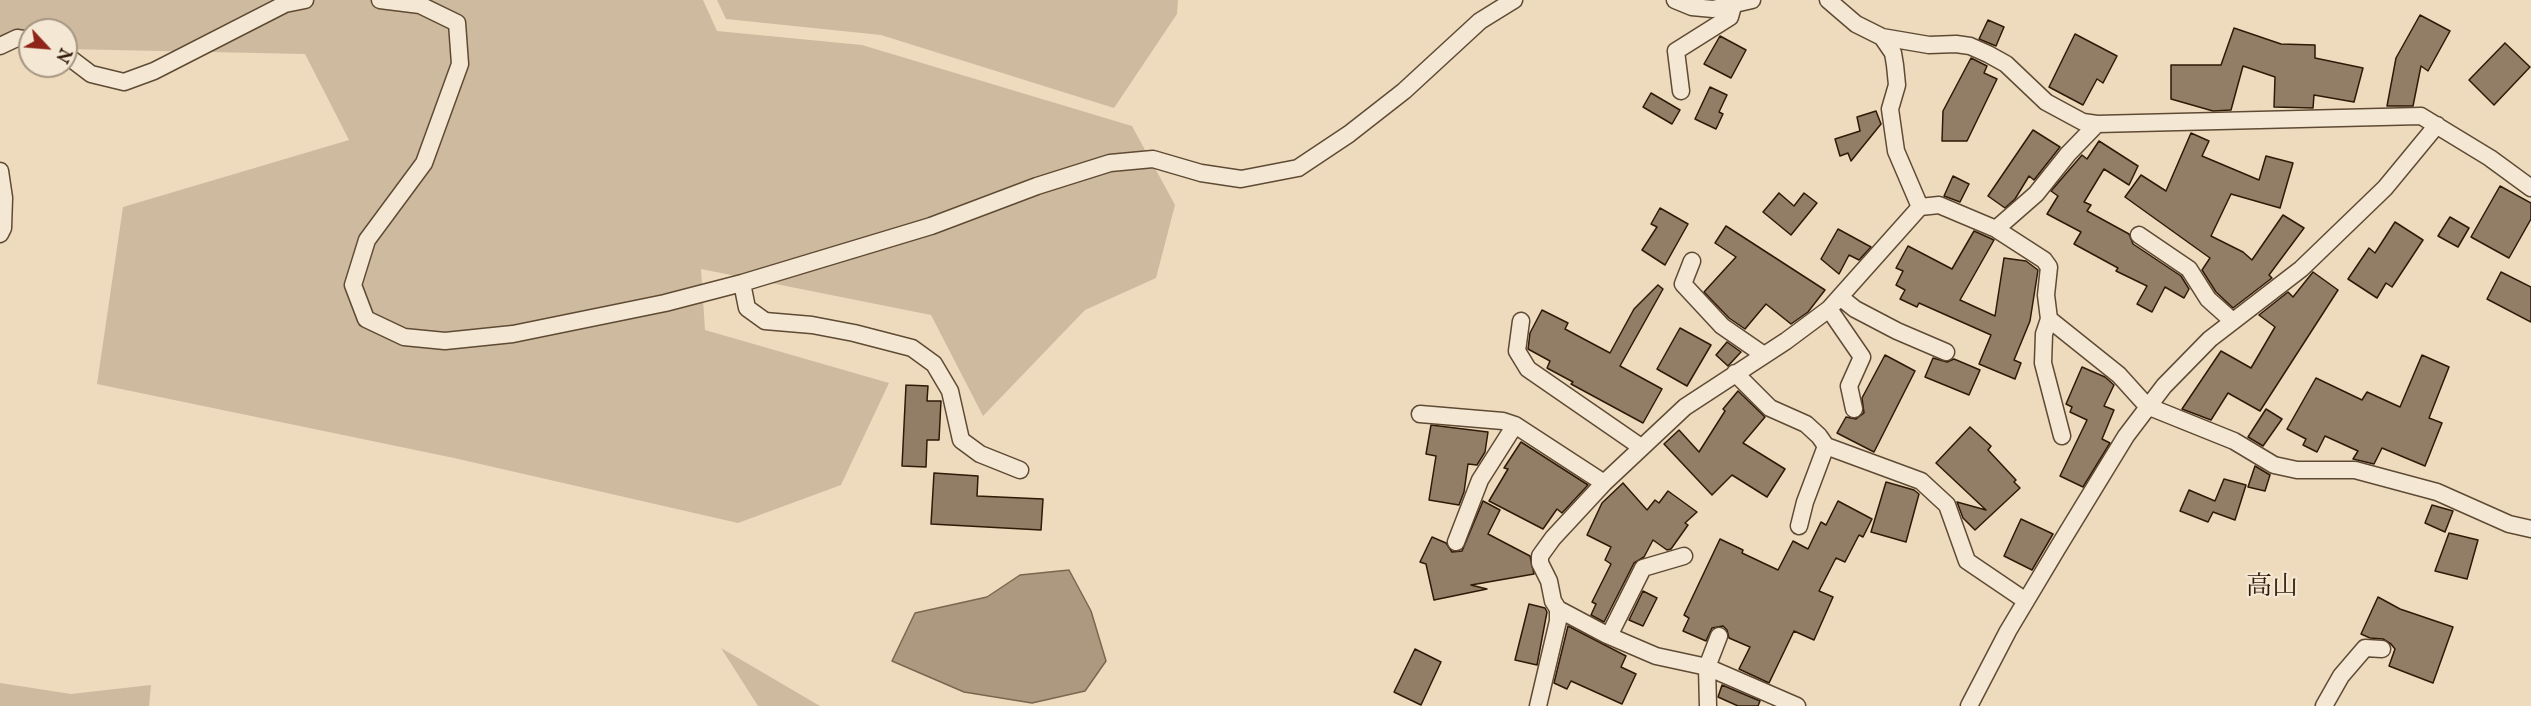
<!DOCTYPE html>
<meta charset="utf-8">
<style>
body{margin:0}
#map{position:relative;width:2531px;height:706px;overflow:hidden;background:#eedbbd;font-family:"IM FELL English",serif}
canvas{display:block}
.north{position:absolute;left:18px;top:18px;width:60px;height:60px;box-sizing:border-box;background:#f4e8d4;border:2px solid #a59582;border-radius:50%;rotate:116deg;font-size:16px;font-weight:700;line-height:24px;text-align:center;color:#2f1907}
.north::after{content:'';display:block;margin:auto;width:21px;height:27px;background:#8f2418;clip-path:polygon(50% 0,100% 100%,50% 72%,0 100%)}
</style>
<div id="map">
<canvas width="2531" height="706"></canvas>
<div class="north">N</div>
</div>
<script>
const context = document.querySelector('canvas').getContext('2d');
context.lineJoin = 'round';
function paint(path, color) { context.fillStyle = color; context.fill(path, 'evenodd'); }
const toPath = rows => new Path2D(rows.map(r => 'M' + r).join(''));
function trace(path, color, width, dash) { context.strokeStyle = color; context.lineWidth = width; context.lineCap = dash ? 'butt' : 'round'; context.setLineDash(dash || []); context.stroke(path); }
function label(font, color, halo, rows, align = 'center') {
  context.font = font + ' "IM FELL English","Noto Serif JP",serif'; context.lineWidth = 4.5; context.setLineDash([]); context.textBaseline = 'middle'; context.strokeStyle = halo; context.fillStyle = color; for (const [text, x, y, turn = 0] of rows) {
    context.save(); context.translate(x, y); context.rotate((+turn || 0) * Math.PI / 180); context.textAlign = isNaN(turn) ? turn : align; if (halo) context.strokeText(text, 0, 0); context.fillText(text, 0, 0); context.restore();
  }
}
paint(toPath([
 [0,0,703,0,717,31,862,45,1132,126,1175,205,1156,278,1085,310,983,416,931,315,701,269,705,330,889,383,841,485,738,523,454,458,97,384,123,207,349,140,305,54,66,49,66,30,30,30,30,48,0,48],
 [717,0,1178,0,1177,14,1114,108,881,35,726,19],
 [721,648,820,706,758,706],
 [0,683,71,694,151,685,149,706,0,706]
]), '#ceba9e');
const water = toPath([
 [1069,570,1091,611,1106,661,1085,691,1032,703,964,692,892,661,915,613,987,597,1020,575,1069,570]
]);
paint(water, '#ad997f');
trace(water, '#7b664f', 1.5);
const building = toPath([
 [2420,15,2450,31,2428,71,2421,66,2413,106,2387,106,2396,58,2420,15],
 [1988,20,2004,27,1996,46,1979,39,1988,20],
 [2234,28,2281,44,2315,45,2315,58,2363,68,2354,102,2314,95,2313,108,2274,107,2275,77,2243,66,2231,110,2213,111,2171,99,2171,65,2221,65,2234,28],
 [2075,34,2117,56,2103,83,2097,79,2083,105,2049,87,2075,34],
 [1720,36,1746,50,1731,78,1704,64,1720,36],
 [2505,43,2530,67,2494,105,2469,80,2505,43],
 [1971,58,1987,66,1984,73,1997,79,1967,141,1942,141,1943,111,1971,58],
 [1710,87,1727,95,1719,112,1723,114,1716,129,1695,119,1710,87],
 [1651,93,1680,110,1672,124,1643,107,1651,93],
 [1876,111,1881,124,1851,161,1848,153,1840,156,1835,139,1860,131,1857,117,1876,111],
 [2033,130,2060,147,2034,180,2029,176,2015,199,2005,208,1988,196,2033,130],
 [2191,133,2209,141,2202,156,2259,180,2266,156,2293,163,2280,208,2231,194,2211,236,2243,252,2252,260,2283,215,2304,228,2269,275,2272,278,2233,308,2216,292,2202,270,2210,258,2125,197,2141,175,2166,191,2191,133],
 [2099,141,2138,166,2129,185,2104,169,2084,202,2091,205,2087,211,2129,234,2133,244,2181,276,2189,289,2184,298,2165,287,2152,312,2137,304,2147,286,2116,271,2118,268,2074,244,2081,232,2047,214,2058,196,2051,191,2082,155,2087,159,2099,141],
 [1953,176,1969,184,1960,202,1944,196,1953,176],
 [2500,186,2531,203,2531,219,2509,258,2471,237,2500,186],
 [1779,193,1794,206,1804,193,1817,203,1791,235,1763,212,1779,193],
 [1660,208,1688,224,1665,265,1642,250,1657,227,1651,224,1660,208],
 [2450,217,2469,228,2458,247,2438,236,2450,217],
 [2395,222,2423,240,2392,287,2386,283,2377,298,2348,279,2369,248,2375,253,2395,222],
 [1726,226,1825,290,1808,312,1791,324,1766,304,1745,329,1729,318,1704,292,1736,257,1715,243,1726,226],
 [1838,229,1871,247,1859,260,1849,255,1839,274,1821,259,1838,229],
 [1974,231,1994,240,1960,300,1995,316,2004,258,2026,261,2038,270,2030,321,2014,360,2021,363,2015,379,1979,364,1991,335,1919,303,1917,307,1900,299,1905,290,1896,285,1903,271,1896,268,1908,246,1952,269,1974,231],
 [2313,272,2338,290,2260,411,2228,393,2211,420,2182,409,2221,351,2251,368,2275,327,2259,315,2288,292,2293,297,2313,272],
 [2501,272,2531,287,2531,322,2487,299,2501,272],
 [1658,285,1663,289,1620,366,1662,389,1643,423,1571,384,1573,382,1547,368,1550,361,1528,349,1530,333,1542,310,1568,323,1565,329,1610,353,1634,309,1658,285],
 [1680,328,1711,345,1687,386,1657,369,1680,328],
 [1727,342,1741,352,1728,366,1716,355,1727,342],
 [1885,355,1915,371,1874,452,1837,433,1846,417,1856,419,1864,413,1862,398,1885,355],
 [2422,355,2449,367,2429,418,2442,423,2425,466,2382,448,2374,464,2353,459,2358,451,2325,436,2317,452,2303,445,2306,439,2287,429,2316,378,2362,400,2367,392,2400,407,2422,355],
 [1933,358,1947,362,1954,359,1980,370,1969,395,1925,377,1933,358],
 [2082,367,2105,377,2114,385,2104,406,2114,410,2102,439,2110,443,2083,487,2060,476,2087,420,2070,412,2072,407,2066,404,2082,367],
 [906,385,928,386,927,401,941,401,939,440,927,440,926,467,902,466,906,385],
 [1738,391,1765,417,1743,443,1785,469,1767,497,1732,475,1712,495,1664,444,1679,430,1699,452,1725,411,1723,409,1738,391],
 [2266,409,2282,419,2263,446,2248,437,2266,409],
 [1431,425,1488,432,1485,452,1477,465,1468,464,1464,492,1459,505,1429,500,1436,456,1426,454,1431,425],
 [1970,427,1991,446,1988,450,2016,480,2014,482,2020,488,1975,530,1963,518,1957,502,1986,510,1936,463,1970,427],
 [1521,442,1588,485,1562,513,1557,509,1543,529,1489,501,1508,469,1504,468,1521,442],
 [2255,466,2270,475,2265,491,2248,487,2255,466],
 [934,473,978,476,977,496,1043,499,1041,530,931,524,934,473],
 [2224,479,2246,485,2235,520,2213,512,2208,522,2180,511,2189,490,2215,501,2224,479],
 [1886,482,1914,490,1919,494,1906,542,1871,532,1886,482],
 [1623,483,1647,510,1655,500,1659,503,1668,491,1697,512,1685,523,1688,525,1671,549,1667,550,1653,540,1644,557,1634,563,1604,622,1591,615,1596,604,1592,602,1611,564,1605,560,1611,547,1587,535,1602,503,1623,483],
 [1483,501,1500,510,1488,534,1530,556,1534,574,1471,585,1487,589,1434,600,1426,564,1420,562,1432,537,1446,543,1452,552,1462,551,1483,501],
 [1838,501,1872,519,1863,537,1859,535,1845,562,1836,558,1819,591,1833,597,1814,640,1794,631,1769,683,1739,669,1750,647,1729,638,1727,630,1723,626,1712,628,1706,641,1683,631,1689,618,1684,615,1720,539,1743,550,1742,553,1778,570,1793,541,1808,549,1821,522,1826,525,1838,501],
 [2432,505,2453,511,2445,532,2425,523,2432,505],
 [2021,519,2053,534,2032,570,2004,556,2021,519],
 [2449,533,2478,540,2467,579,2435,571,2449,533],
 [1643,591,1657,598,1643,626,1629,620,1643,591],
 [2378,597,2400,609,2453,627,2433,683,2389,666,2395,649,2391,644,2383,639,2370,638,2361,634,2378,597],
 [1529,604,1545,608,1547,612,1537,665,1515,660,1529,604],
 [1568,626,1626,656,1621,667,1636,674,1622,704,1571,681,1567,689,1554,683,1568,626],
 [1415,649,1441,662,1421,705,1394,692,1415,649],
 [1722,685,1760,701,1758,706,1738,706,1718,697,1722,685]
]);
paint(building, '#927e66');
trace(building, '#2f1907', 1.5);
const street = toPath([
 [380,0,420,5,457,23,460,64,424,163,367,240,353,285,366,319,404,337,445,341,513,334,665,303,742,283,931,226,1037,186,1110,163,1153,159,1201,173,1241,179,1298,168,1349,134,1404,91,1480,21,1514,0],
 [1675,0,1692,7,1713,9,1752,0],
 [1828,0,1856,24,1882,37,1929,45,1956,44,1970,46,1988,54,2006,64,2046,102,2083,122,2097,124,2421,116,2490,158,2531,188],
 [0,46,17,38,30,40],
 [66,55,91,74,124,82,154,71,285,4,305,0],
 [1681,91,1676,51,1730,17,1733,6],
 [0,171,4,198,3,228,0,234],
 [1920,207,1939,205,1996,229,2044,260,2049,267,2046,295,2049,319,2044,334,2043,363,2062,436],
 [1996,229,2036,194,2068,154,2097,124],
 [2139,235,2189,269,2208,299,2227,316,2232,322],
 [1692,261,1683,284,1722,326,1764,355],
 [742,283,747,308,765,321,812,325,854,333,912,348,934,364,950,391,961,440,980,454,1020,470],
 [1840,297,1855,309,1897,331,1946,352],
 [1829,309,1862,357,1849,386,1854,409],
 [2049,319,2119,375,2147,406,2234,441,2274,465,2297,470,2355,470,2437,492,2509,524,2531,529],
 [1521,321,1517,351,1528,369,1641,447],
 [1735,373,1770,408,1806,424,1819,436,1826,446,1921,481,1947,505,1967,561,2026,601],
 [1420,414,1503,421,1515,425,1604,483],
 [1799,526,1805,502,1826,446],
 [1456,542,1480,480,1515,425],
 [1558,609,1607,635,1656,656,1707,667,1797,706],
 [1607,635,1611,632,1643,568,1684,556],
 [1538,706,1558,621,1558,609,1553,601,1549,581,1540,563,1540,556,1553,538,1604,483,1685,407,1786,341,1829,309,1920,207,1896,151,1890,109,1897,85,1895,65,1893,53,1882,37],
 [1708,706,1707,667,1719,636],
 [1969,706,2008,631,2057,549,2126,436,2164,386,2210,339,2301,269,2385,188,2437,125],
 [2324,706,2341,676,2365,648,2382,649]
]);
trace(street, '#5f4a34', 19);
trace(street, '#f4e8d4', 16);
label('26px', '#2f1907', '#f4e8d4', [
 ["高山",2272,589]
]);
</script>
